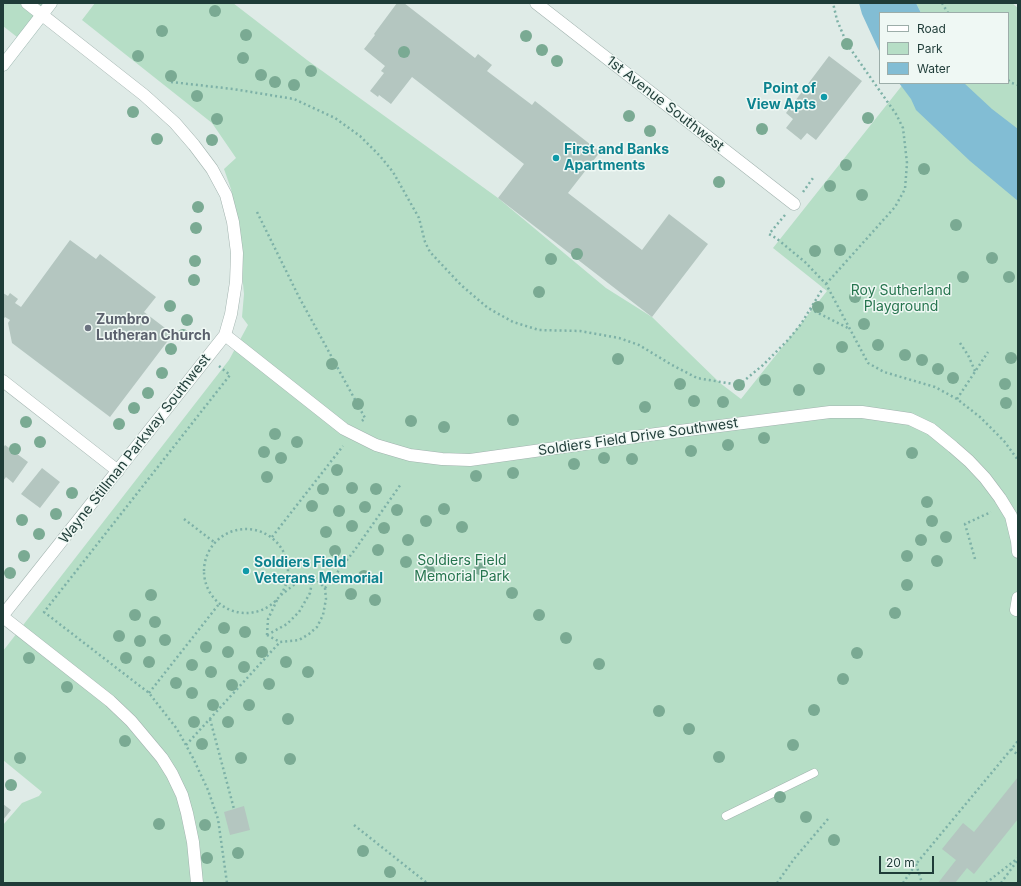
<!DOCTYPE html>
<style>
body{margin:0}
#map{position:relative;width:1021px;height:886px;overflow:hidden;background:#dfebe7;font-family:Inter,sans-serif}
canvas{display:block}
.frame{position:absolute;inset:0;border:4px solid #1f3c38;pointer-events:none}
.legend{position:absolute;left:879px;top:12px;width:130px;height:72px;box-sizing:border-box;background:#eff8f4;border:1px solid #9cada9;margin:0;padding:5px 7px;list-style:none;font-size:12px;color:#1f3c38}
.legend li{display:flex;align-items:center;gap:8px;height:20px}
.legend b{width:20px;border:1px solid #9cada9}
.scale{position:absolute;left:879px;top:856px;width:55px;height:18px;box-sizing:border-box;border:2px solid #1f3c38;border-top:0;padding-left:5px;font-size:12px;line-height:14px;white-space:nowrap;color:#1f3c38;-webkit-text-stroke:3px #eff8f4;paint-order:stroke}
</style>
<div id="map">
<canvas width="1021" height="886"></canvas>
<div class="frame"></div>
<ul class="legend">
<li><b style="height:5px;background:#fff"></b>Road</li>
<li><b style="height:11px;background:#b6dec6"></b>Park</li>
<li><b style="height:11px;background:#82bdd4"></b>Water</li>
</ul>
<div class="scale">20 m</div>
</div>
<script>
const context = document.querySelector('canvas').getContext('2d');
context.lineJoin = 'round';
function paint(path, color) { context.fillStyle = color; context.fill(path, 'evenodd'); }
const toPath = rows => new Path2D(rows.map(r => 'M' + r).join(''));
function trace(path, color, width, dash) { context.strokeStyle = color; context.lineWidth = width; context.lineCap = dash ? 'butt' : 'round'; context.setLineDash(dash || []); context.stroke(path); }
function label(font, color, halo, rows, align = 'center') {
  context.font = font + ' Inter,sans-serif'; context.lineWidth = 3; context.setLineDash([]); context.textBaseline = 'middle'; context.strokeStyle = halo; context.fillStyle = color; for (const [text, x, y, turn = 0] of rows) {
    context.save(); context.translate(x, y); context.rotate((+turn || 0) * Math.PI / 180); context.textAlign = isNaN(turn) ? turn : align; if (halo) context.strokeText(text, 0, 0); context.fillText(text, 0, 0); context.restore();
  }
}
paint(toPath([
 [3,3,44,3,17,37,3,26],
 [95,3,233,3,307,60,498,198,606,288,652,317,720,383,741,399,827,291,773,248,904,83,1008,83,1008,13,921,13,916,3,1012,3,1018,8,1018,883,3,883,3,825,22,803,39,796,42,792,3,760,3,651,229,360,248,325,242,317,244,294,237,222,231,189,224,169,236,158,212,123,82,20]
]), '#b6dec6');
paint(toPath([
 [859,3,916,3,921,13,880,13,880,53,862,14],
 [899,83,964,83,992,109,1018,129,1018,201,970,161,916,110,911,99]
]), '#82bdd4');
paint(toPath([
 [397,3,404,3,475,58,478,54,492,65,487,71,532,105,535,101,600,152,568,193,642,250,669,214,708,244,652,317,498,198,524,164,412,77,391,104,379,95,378,97,370,91,384,73,381,71,385,66,364,49,375,35,374,34],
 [829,56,862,81,816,140,807,133,801,140,786,128,793,119,786,113],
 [70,240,96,259,100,254,156,297,144,312,173,334,110,417,12,343,8,323,10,320,5,317,3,320,3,293,8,296,10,293,18,299,15,303,21,307],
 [5,445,28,462,13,483,6,477,3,481,3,448],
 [42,468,60,482,40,508,21,494],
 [1018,777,1018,819,974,874,967,868,955,883,938,883,956,860,942,849,963,823,974,832],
 [3,804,11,810,3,820],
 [244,806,250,830,230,835,224,812]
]), '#b4c6c0');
const lane = toPath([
 [726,816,814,773]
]);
const street = toPath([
 [536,3,794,204],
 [225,335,344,429,376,445,410,455,442,459,470,460,656,434,830,412,862,412,910,419,931,429,953,447,969,461,985,478,1000,498,1011,516,1017,541,1018,552],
 [3,381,118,471],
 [1016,610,1018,598],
 [3,615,225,335,231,314,236,282,237,253,233,222,226,195,212,169,194,145,175,123,144,95,27,3],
 [3,617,110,701,131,721,162,758,172,774,182,795,187,813,193,842,197,883]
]);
const secondary = toPath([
 [3,65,51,3]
]);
trace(lane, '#a2b3af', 9);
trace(street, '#a2b3af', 13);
trace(secondary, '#9db7b1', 13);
trace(toPath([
 [942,3,948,13],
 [1008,80,1012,83,1018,85],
 [171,82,233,89,294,99,335,118,360,136,380,156,393,172,419,218,425,242,430,252,461,285,488,308,513,322,539,330,580,331,619,338,639,345,672,365,697,378,739,385,763,365,788,340,801,324,823,288],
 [803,192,813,178],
 [257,212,299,297,365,418,362,421],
 [785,215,769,234,776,238,805,262,826,284,868,363,884,372,935,387,957,399,980,417,1004,441,1018,460],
 [826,284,895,207,905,189,907,163,903,128,896,114,847,44,837,20,833,3],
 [810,309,850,329],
 [960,343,968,355,975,371],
 [219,366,230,375,44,612,149,693,177,729,193,758,208,790,218,819,227,883],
 [957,399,988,352],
 [184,519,214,542],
 '204 571a42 42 0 1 1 84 0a42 42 0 1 1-84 0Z',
 [272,537,343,446],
 [975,559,965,524,991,512],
 [325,588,354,551,401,484],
 [281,595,299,581,314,577],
 [267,635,280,642,299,640,309,634,317,627,323,615,326,599,325,588,314,577],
 [267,635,268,619,278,598],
 [267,635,287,624,299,612,310,593,313,577],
 [149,693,219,604],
 [210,719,234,809],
 [186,745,280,642],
 [1011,749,1018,755],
 [354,825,427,883],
 [916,864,922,883],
 [777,883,794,859,828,819],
 [903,883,916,864,1018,741],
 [986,883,1018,858],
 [1001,883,1017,861]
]), '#7db1a7', 2.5, [2, 3]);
trace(lane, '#fff', 8);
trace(street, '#fff', 12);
trace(secondary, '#fff', 12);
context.fillStyle = '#7aaa93';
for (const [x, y] of [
 [215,11],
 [162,31],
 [246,35],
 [526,36],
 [847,44],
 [542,50],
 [404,52],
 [138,56],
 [243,58],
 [557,61],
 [311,71],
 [261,75],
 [171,76],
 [275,82],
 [294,85],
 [197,96],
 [133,112],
 [629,116],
 [868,118],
 [217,119],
 [762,129],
 [650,131],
 [157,139],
 [212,140],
 [846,165],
 [924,169],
 [719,182],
 [830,186],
 [862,195],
 [198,207],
 [956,225],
 [196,228],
 [840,250],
 [815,251],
 [577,254],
 [992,258],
 [551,259],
 [195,261],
 [963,277],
 [1009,277],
 [194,280],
 [539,292],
 [855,297],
 [170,306],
 [818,307],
 [187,320],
 [864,324],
 [183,335],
 [878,345],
 [842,347],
 [171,349],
 [905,355],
 [1011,358],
 [618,359],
 [922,360],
 [332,364],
 [819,369],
 [938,369],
 [162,373],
 [953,378],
 [765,380],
 [680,384],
 [1005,384],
 [739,385],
 [799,390],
 [148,393],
 [694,401],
 [723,402],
 [1006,403],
 [358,404],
 [645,407],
 [134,408],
 [513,420],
 [411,421],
 [26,422],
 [119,424],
 [444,427],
 [275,434],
 [764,438],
 [40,442],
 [297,442],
 [728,445],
 [15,449],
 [691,451],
 [264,452],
 [912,453],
 [281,458],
 [604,458],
 [632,459],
 [574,464],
 [337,470],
 [513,473],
 [476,476],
 [267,477],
 [352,488],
 [323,489],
 [376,489],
 [72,493],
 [927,502],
 [312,506],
 [365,507],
 [444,509],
 [397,510],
 [339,511],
 [56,514],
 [22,520],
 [426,521],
 [932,521],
 [352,526],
 [462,527],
 [384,528],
 [326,532],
 [39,534],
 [946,537],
 [408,540],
 [921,540],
 [378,550],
 [335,551],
 [24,556],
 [907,556],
 [937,561],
 [406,562],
 [480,569],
 [429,571],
 [10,573],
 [364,576],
 [907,585],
 [512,593],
 [351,594],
 [151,595],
 [375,600],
 [895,613],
 [135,615],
 [539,615],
 [155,622],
 [224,628],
 [245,632],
 [119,636],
 [566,638],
 [165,640],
 [140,641],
 [206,647],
 [228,652],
 [262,652],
 [857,653],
 [29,658],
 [126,658],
 [149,662],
 [286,662],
 [599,664],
 [192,665],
 [244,667],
 [211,672],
 [308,672],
 [843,679],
 [176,683],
 [269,684],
 [232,685],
 [67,687],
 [192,693],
 [213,705],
 [249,705],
 [814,710],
 [659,711],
 [288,719],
 [194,722],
 [228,722],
 [689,729],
 [125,741],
 [202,744],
 [793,745],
 [719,757],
 [20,758],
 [241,758],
 [290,759],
 [11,785],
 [780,797],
 [806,817],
 [159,824],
 [205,825],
 [834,840],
 [363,851],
 [238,853],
 [207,858],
 [390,872]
]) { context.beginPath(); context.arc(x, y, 6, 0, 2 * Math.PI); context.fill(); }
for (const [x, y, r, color] of [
 [824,97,4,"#0f9aa8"],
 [556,158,4,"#0f9aa8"],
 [88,328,4,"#6b7280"],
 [246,571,4,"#0f9aa8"]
]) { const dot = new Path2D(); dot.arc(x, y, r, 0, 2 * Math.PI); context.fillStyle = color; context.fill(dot); trace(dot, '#eff8f4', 1.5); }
label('bold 14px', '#0d838f', '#eff8f4', [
 ["Point of",816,89,"right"],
 ["View Apts",816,105,"right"],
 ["First and Banks",564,150],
 ["Apartments",564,166],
 ["Soldiers Field",254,563],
 ["Veterans Memorial",254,579]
], 'left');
label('14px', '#1f3c38', '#eff8f4', [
 ["1st Avenue Southwest",665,104,38],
 ["Soldiers Field Drive Southwest",638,437,-8],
 ["Wayne Stillman Parkway Southwest",135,449,-52]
]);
label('14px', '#27754f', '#eff8f4', [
 ["Roy Sutherland",901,291],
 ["Playground",901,307],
 ["Soldiers Field",462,561],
 ["Memorial Park",462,577]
]);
label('bold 14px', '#5b616d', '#eff8f4', [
 ["Zumbro",96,320],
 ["Lutheran Church",96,336]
], 'left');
</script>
